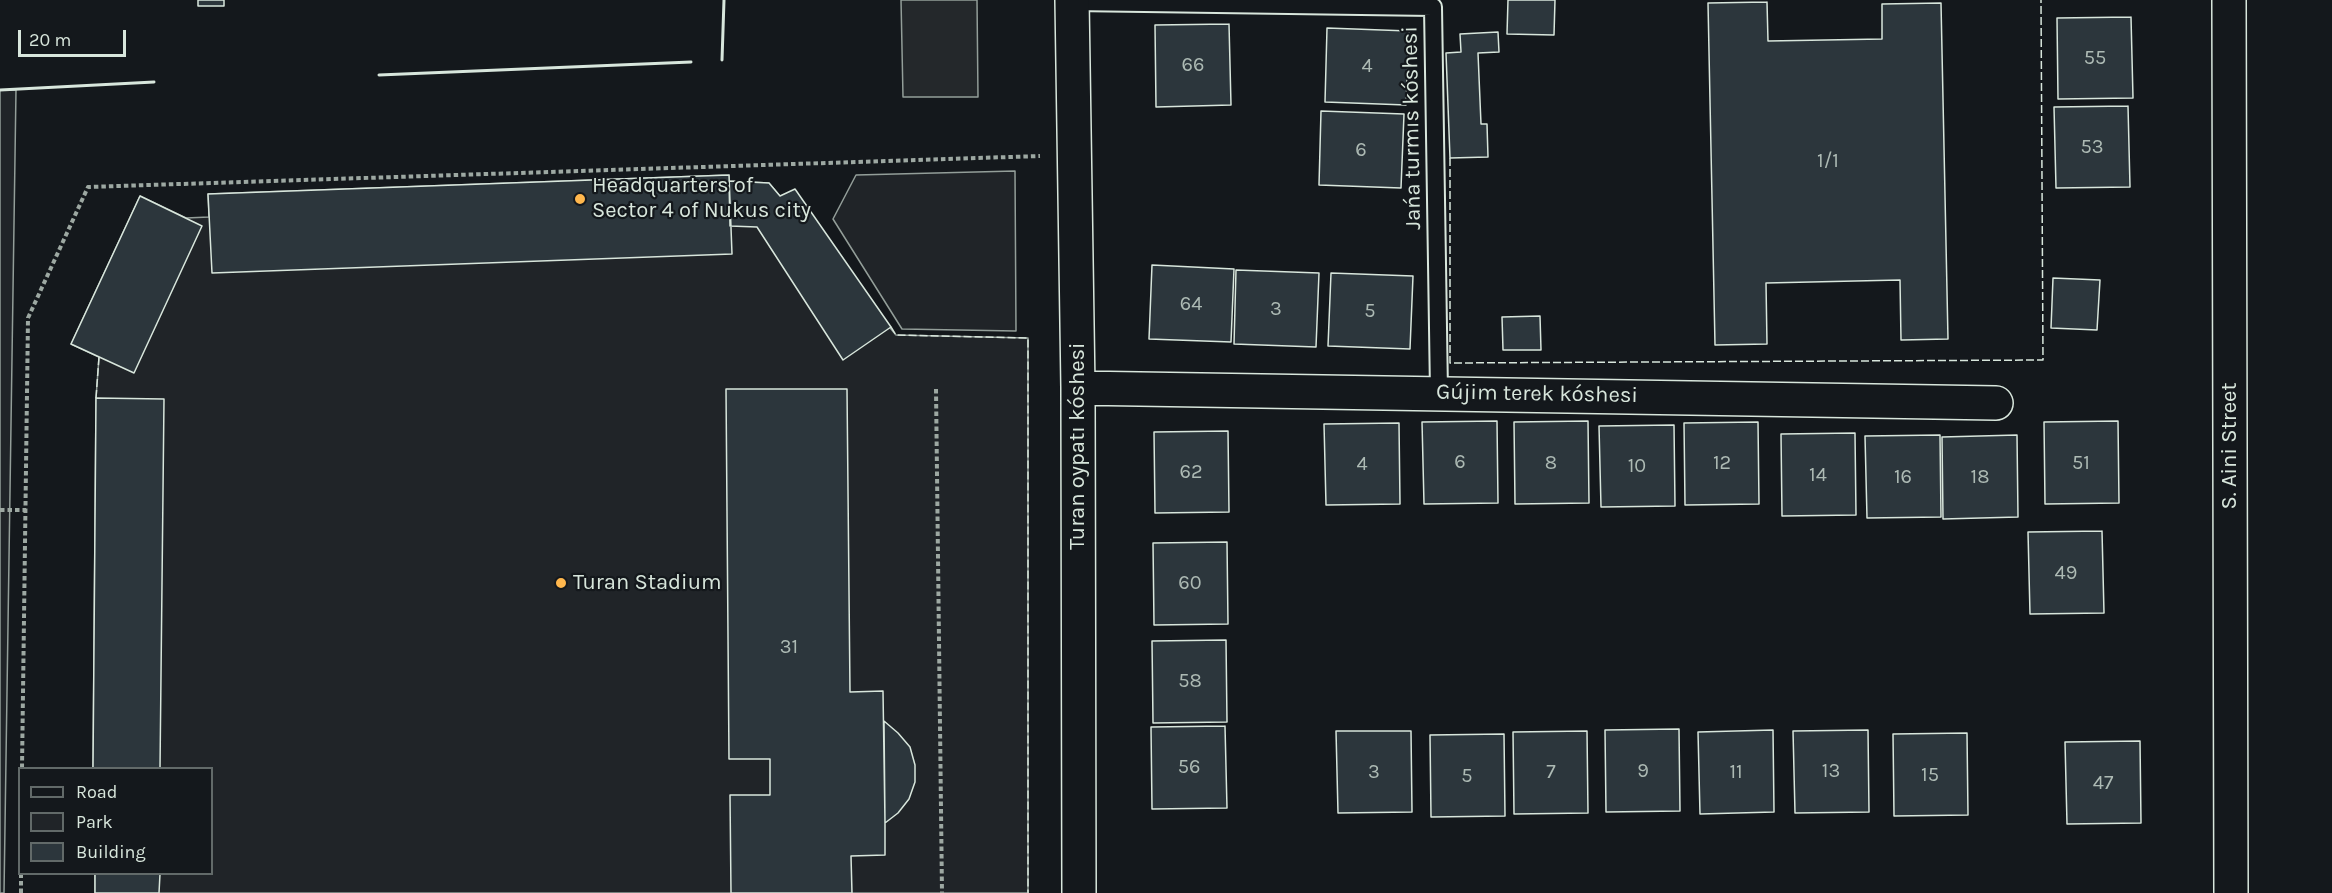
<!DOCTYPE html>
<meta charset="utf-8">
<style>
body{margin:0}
#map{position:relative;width:2332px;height:893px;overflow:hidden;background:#14181c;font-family:Karla,sans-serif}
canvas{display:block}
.legend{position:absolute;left:18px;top:767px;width:195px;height:108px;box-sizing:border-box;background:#14181c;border:2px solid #626a69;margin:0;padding:8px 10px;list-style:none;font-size:18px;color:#d8e6dc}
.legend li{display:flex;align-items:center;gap:12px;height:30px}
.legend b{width:30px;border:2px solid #626a69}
.scale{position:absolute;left:18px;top:30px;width:108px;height:27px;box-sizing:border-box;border:3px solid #d8e6dc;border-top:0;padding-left:8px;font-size:18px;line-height:21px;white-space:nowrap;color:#d8e6dc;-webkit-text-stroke:4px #14181c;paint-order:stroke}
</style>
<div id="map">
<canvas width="2332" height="893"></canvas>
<ul class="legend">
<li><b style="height:8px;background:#14181c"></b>Road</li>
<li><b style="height:16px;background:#202428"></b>Park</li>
<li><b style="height:16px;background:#2c363c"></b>Building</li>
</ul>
<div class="scale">20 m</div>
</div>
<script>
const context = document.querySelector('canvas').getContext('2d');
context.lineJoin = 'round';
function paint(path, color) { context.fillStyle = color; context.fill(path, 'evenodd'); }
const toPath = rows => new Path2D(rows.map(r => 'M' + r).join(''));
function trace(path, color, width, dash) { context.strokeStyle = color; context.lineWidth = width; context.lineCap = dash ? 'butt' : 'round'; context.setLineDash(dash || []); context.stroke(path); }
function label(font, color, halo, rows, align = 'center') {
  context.font = font + ' Karla,sans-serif'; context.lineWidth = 4.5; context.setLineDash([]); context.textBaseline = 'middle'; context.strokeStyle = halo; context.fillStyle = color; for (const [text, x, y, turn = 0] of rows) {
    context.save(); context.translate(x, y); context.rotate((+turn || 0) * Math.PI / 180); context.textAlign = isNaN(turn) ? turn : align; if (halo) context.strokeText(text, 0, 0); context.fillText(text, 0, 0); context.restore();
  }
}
const green = toPath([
 [0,90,16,90,4,893,0,893,0,90],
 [1015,171,1016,331,902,329,833,219,856,175,1015,171],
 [729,175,729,181,769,183,896,335,1028,338,1028,893,95,893,95,874,212,874,212,768,93,768,96,398,99,357,71,344,140,196,186,218,209,217,208,194,729,175]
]);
paint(green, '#202428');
trace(green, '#939e99', 1.5);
const parking = toPath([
 [901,0,977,0,978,97,903,97,901,0]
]);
paint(parking, '#24282b');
trace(parking, '#939e99', 1.5);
const building = toPath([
 [198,0,224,0,224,6,198,6,198,0],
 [1508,0,1555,0,1554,35,1507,34,1508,0],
 [1767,2,1768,41,1882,39,1882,4,1941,3,1948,339,1901,340,1900,280,1766,283,1767,344,1715,345,1708,3,1767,2],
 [2131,17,2133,98,2058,99,2057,18,2131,17],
 [1229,24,1231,105,1156,107,1155,25,1229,24],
 [1327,28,1409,31,1406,105,1325,102,1327,28],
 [1498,32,1499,52,1478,53,1481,124,1487,124,1488,157,1450,158,1446,53,1461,52,1460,34,1498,32],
 [2128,106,2130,187,2056,188,2054,107,2128,106],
 [1321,111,1404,114,1401,188,1319,185,1321,111],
 [729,175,732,254,212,273,208,194,729,175],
 [729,181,769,183,780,196,795,189,891,327,843,360,757,227,730,226,729,181],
 [140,196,202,226,134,373,71,344,140,196],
 [1152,265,1234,269,1231,342,1149,339,1152,265],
 [1236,270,1319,273,1316,347,1234,344,1236,270],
 [1331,273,1413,276,1410,349,1328,346,1331,273],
 [2053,278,2100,280,2097,330,2051,328,2053,278],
 [1540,316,1541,350,1503,350,1502,317,1540,316],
 [726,389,847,389,850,692,883,691,885,823,885,855,851,856,852,893,731,893,730,795,770,795,770,759,729,759,726,389],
 [96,398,164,399,160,768,93,768,96,398],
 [1497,421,1498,503,1424,504,1422,422,1497,421],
 [1588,421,1589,503,1515,504,1514,422,1588,421],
 [2118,421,2119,503,2045,504,2044,422,2118,421],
 [1758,422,1759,504,1685,505,1684,423,1758,422],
 [1399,423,1400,504,1326,505,1324,424,1399,423],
 [1674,425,1675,506,1601,507,1599,426,1674,425],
 [1228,431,1229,512,1155,513,1154,432,1228,431],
 [1855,433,1856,515,1782,516,1781,434,1855,433],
 [1940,435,1941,517,1867,518,1865,436,1940,435],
 [2017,435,2018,517,1943,519,1942,437,2017,435],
 [2102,531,2104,613,2030,614,2028,532,2102,531],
 [1227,542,1228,624,1154,625,1153,543,1227,542],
 [1226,640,1227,722,1153,723,1152,641,1226,640],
 [884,721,898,733,910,747,915,765,915,782,909,799,898,813,885,823,884,721],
 [1225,726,1227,808,1152,809,1151,727,1225,726],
 [1679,729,1680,811,1606,812,1605,730,1679,729],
 [1773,730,1774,812,1700,814,1698,732,1773,730],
 [1868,730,1869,812,1795,813,1793,731,1868,730],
 [1336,731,1411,731,1412,812,1338,813,1336,731],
 [1587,731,1588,813,1514,814,1513,732,1587,731],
 [1967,733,1968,815,1894,816,1893,734,1967,733],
 [1504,734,1505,816,1431,817,1430,735,1504,734],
 [2140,741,2141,823,2067,824,2065,742,2140,741],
 [95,874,160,874,159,893,95,893,95,874]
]);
paint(building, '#2c363c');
trace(building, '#d8e6dc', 1.5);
const lane = toPath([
 [1072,2,1433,7,1439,392]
]);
const street = toPath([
 [1072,0,1078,388,1079,893],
 [1078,388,1996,403]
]);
const secondary = toPath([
 [2229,0,2231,893]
]);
trace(lane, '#d8e6dc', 20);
trace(street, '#d8e6dc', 36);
trace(secondary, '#d8e6dc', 36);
trace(toPath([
 [936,389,942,893],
 [0,510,26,510],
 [22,768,28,318,88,187,1040,156],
 [21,893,21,874]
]), '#9da8a2', 4, [4.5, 3]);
trace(lane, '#14181c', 16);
trace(street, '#14181c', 33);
trace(secondary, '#14181c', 33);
trace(toPath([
 [1450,158,1450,363,2043,360,2041,0],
 [891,327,896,335,1028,338,1028,893],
 [96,398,99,357]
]), '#d8e6dc', 1.5, [8, 3]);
trace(toPath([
 [722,60,724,0],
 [379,75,691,62],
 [0,90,154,82]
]), '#d8e6dc', 3);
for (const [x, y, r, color] of [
 [580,199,6,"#ffb74d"],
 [561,583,6,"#ffb74d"]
]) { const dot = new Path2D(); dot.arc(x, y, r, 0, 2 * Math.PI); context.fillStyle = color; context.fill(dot); trace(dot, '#14181c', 2); }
label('20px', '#adbab4', null, [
 ["55",2095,58],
 ["66",1193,65],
 ["4",1367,66],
 ["53",2092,147],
 ["6",1361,150],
 ["1/1",1828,161],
 ["64",1191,304],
 ["3",1276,309],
 ["5",1370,311],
 ["6",1460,462],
 ["8",1551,463],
 ["12",1722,463],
 ["51",2081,463],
 ["4",1362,464],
 ["10",1637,466],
 ["62",1191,472],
 ["14",1818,475],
 ["16",1903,477],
 ["18",1980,477],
 ["49",2066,573],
 ["60",1190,583],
 ["31",789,647],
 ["58",1190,681],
 ["56",1189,767],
 ["9",1643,771],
 ["13",1831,771],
 ["3",1374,772],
 ["7",1551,772],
 ["11",1736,772],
 ["15",1930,775],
 ["5",1467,776],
 ["47",2103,783]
]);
label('22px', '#d8e6dc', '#14181c', [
 ["Jańa turmıs kóshesi",1412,128,-91],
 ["Gújim terek kóshesi",1537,394,1],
 ["Turan oypatı kóshesi",1078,446,-90],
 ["S. Aini Street",2230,446,-90]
]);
label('22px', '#d8e6dc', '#14181c', [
 ["Headquarters of",592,186],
 ["Sector 4 of Nukus city",592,211],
 ["Turan Stadium",573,583]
], 'left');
</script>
